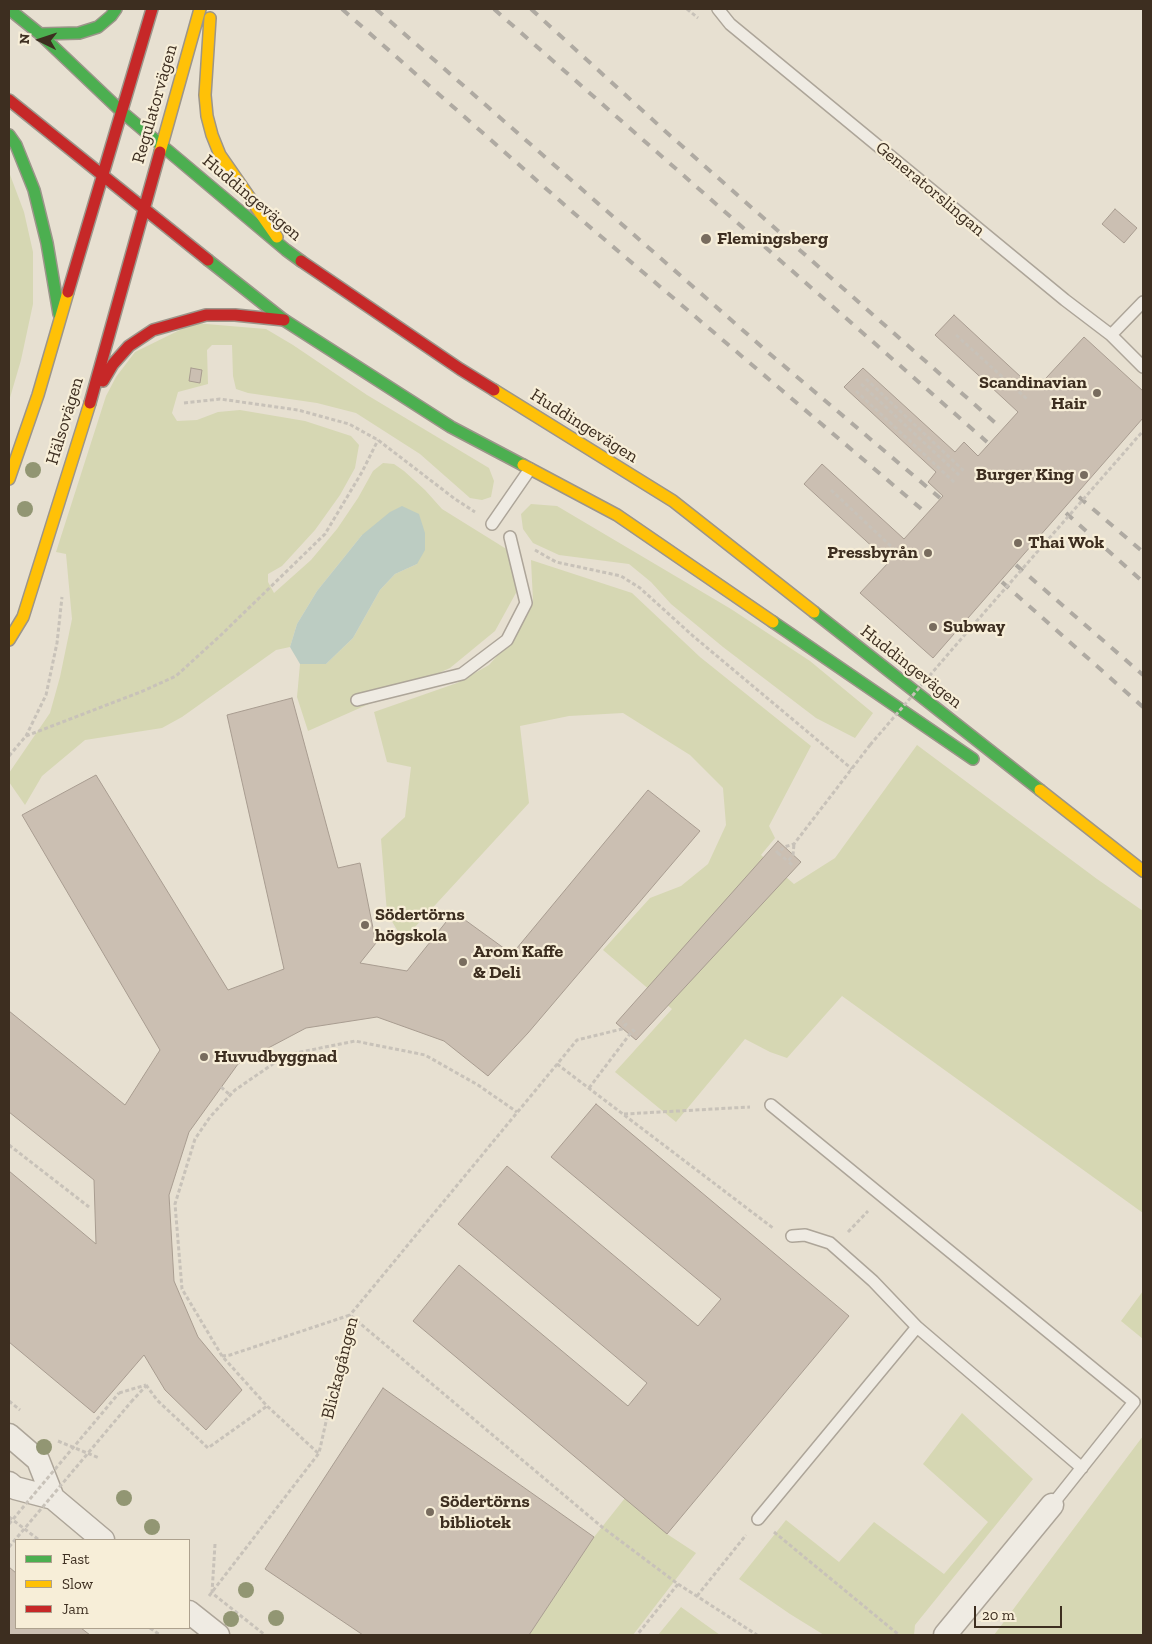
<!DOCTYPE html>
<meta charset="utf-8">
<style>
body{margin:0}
#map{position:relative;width:1152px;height:1644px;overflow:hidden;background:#e7e0d1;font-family:"Zilla Slab",serif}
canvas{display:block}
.frame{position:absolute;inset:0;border:10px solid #3d2e20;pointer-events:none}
.legend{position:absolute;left:15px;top:1539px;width:175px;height:90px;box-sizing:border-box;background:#f7eed8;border:1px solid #ada18e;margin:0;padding:6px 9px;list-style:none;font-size:15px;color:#3d2e20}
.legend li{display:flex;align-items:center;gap:10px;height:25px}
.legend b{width:25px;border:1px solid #ada18e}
.north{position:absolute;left:15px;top:15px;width:50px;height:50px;-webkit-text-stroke:4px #f7eed8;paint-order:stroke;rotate:274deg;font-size:14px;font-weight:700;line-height:20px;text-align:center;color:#3d2e20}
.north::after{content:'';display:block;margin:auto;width:18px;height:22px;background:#3d2e20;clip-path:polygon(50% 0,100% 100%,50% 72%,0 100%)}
.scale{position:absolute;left:974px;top:1606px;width:88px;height:22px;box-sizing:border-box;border:2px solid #3d2e20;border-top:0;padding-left:6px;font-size:15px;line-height:18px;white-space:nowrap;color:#3d2e20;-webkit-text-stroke:4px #f7eed8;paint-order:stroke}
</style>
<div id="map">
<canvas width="1152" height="1644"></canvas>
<div class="frame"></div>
<ul class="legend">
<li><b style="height:6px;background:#4caf50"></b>Fast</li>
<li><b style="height:6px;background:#ffc107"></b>Slow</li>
<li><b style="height:6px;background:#c62828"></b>Jam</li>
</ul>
<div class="north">N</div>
<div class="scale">20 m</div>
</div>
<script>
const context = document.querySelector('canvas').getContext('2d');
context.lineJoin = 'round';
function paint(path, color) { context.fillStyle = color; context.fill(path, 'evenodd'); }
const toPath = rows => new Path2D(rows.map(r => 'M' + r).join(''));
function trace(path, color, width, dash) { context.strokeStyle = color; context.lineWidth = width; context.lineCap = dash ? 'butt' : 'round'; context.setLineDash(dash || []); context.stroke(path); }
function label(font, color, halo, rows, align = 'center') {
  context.font = font + ' "Zilla Slab",serif'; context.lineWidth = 4.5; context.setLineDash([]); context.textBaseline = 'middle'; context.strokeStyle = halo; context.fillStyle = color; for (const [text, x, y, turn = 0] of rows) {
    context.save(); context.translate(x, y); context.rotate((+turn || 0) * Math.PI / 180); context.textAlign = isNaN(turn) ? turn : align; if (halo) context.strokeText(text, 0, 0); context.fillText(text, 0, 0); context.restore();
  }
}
paint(toPath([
 [9,172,24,212,33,252,33,304,21,360,9,401],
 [194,323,266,329,293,345,367,395,489,468,494,481,491,497,482,500,470,498,420,454,356,413,317,403,248,393,236,389,233,376,232,345,212,345,207,350,208,384,178,392,172,413,177,421,197,420,218,412,240,410,305,421,351,436,359,445,355,468,340,495,315,530,282,566,268,574,268,582,274,593,311,560,337,529,358,498,373,471,383,463,394,464,404,471,425,490,442,509,508,550,517,591,495,631,450,668,308,731,297,697,300,664,326,664,353,638,380,590,395,574,417,564,362,535,317,591,297,624,290,647,276,650,182,717,162,728,85,740,42,776,25,805,9,782,9,773,50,713,60,677,72,619,66,554,56,552,106,396,116,377,135,352],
 [531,504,557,506,731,609,810,661,873,713,855,738,816,718,723,647,671,604,651,582,629,564,559,555,533,543,523,529,521,514],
 [531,560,632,593,700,657,811,746,769,826,775,838,761,855,794,884,835,858,917,745,1097,879,1143,911,1143,1213,842,996,787,1058,770,1052,745,1039,676,1122,615,1072,672,1009,603,950,650,898,681,886,708,864,726,825,723,788,690,755,623,713,569,716,520,726,529,803,403,940,387,913,381,839,405,817,411,767,387,762,374,712,457,683,489,665,518,632,533,601],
 [1143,1291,1143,1339,1121,1321],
 [962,1413,1033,1479,915,1625,914,1635,824,1635,790,1614,739,1579,786,1520,839,1562,874,1522,944,1574,988,1522,923,1464],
 [1143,1436,1143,1635,994,1635],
 [625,1498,667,1534,696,1553,633,1635,529,1635,594,1537],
 [681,1607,720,1635,658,1635]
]), '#d6d7b3');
paint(toPath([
 [402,506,419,514,425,533,425,550,417,564,395,574,380,590,353,638,326,664,300,664,290,647,297,624,317,591,362,535,390,512]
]), '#bcccc2');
const building = toPath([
 [1115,209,1137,228,1124,243,1102,224,1115,209],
 [954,315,1035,390,1084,337,1143,391,1143,418,933,658,860,593,889,562,804,484,822,464,904,539,943,496,928,482,936,472,844,387,863,368,955,452,964,442,978,456,1018,412,935,335,954,315],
 [191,368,202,370,200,383,189,381,191,368],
 [292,698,338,868,360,863,376,943,360,963,407,971,454,912,512,954,648,790,700,831,528,1033,488,1076,444,1041,377,1017,306,1028,238,1064,189,1132,169,1195,174,1281,198,1337,242,1390,206,1430,165,1390,144,1355,94,1413,9,1342,9,1171,96,1244,94,1180,9,1112,9,1011,125,1105,160,1050,22,815,96,775,228,990,284,969,227,715,292,698],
 [778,841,801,862,636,1040,616,1023,778,841],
 [596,1104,849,1316,667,1534,413,1321,459,1265,628,1406,647,1383,458,1224,507,1166,698,1326,721,1299,551,1157,596,1104],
 [383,1388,594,1537,529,1635,363,1635,265,1569,383,1388],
 [9,1567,16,1573,16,1628,81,1628,90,1635,9,1635,9,1567]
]);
paint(building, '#cbbfb2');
trace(building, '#a89c90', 1);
const lane = toPath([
 [718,9,730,24,1065,300,1111,335,1143,302],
 [1111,335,1143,367],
 [492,524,530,469],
 [357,700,462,674,507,640,526,603,510,537],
 [771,1105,1134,1402,1052,1505],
 [917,1327,1082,1468],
 [758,1519,917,1327,873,1281,830,1243,805,1235,792,1236]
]);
const street = toPath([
 [9,1435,38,1460,53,1498],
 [9,1483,15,1488,53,1498,103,1540],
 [189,1612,218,1635],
 [945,1635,1052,1505]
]);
const fast = toPath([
 [9,9,40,34,122,112,286,250,301,261],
 [40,34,79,33,98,27,111,16,116,9],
 [9,135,16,145,34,190,47,243,59,314],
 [208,260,284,320,451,427,523,465],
 [814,612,1040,790],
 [773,622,973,759]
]);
const slow = toPath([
 [210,18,205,95,207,116,212,135,220,155,277,237],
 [160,152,200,9],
 [494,390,673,501,814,612],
 [523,465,617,515,773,622],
 [9,479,38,395,68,292],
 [9,640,23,617,90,403],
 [1040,790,1143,871]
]);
const jam = toPath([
 [9,100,208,260],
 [301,261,460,369,494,390],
 [68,292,152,9],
 [103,381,113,364,129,346,153,330,206,315,235,315,284,320],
 [90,403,160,152]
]);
trace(lane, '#ada599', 14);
trace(street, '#ada599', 25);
trace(fast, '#9c958a', 14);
trace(slow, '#9c958a', 14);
trace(jam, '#9c958a', 14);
trace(toPath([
 [687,9,698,18],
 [956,335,1028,400],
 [866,379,964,471],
 [861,384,960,476],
 [856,391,955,483],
 [184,403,220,399,298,410,349,424,378,440,455,499,475,512],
 [831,490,896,551],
 [535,550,556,562,621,576,640,588,693,636,852,769],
 [26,736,143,691,176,676,221,635,325,534,362,472,378,440],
 [9,756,26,736,46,695,57,643,62,597],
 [776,851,778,853,784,847,794,844,870,745],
 [778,853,788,861],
 [792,865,788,861,793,855,794,844],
 [557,1064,773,1228],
 [221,1087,230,1095],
 [589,1088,633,1030,637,1034],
 [624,1114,750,1107],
 [9,1145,89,1207],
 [848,1232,868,1211],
 [222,1356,230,1355,350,1315,602,1527,678,1584,637,1635],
 [146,1385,157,1400,208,1448,267,1406],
 [119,1393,146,1385],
 [9,1401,20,1410],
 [131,1402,146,1386],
 [58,1441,99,1458],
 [318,1453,267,1406,222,1356,182,1289,175,1204,195,1139,210,1117,235,1090,286,1055,355,1041,425,1055,478,1085,517,1112],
 [9,1517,39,1540],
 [774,1532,899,1635],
 [215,1544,212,1593,265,1635],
 [678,1584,757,1635],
 [209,1596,319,1453,350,1315,577,1040,622,1029,626,1024,623,1021],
 [697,1596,746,1535],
 [150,1628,160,1635]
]), '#c8c2b9', 3, [4, 2.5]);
trace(lane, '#efebe3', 11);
trace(street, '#efebe3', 22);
trace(fast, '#4caf50', 11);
trace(slow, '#ffc107', 11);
trace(jam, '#c62828', 11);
trace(toPath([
 [342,9,584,222,925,512],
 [376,9,770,354,940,498],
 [494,9,987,442],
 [531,9,665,131,1000,427],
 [1079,497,1143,552],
 [1066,513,1143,582],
 [1016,565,1143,675],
 [1002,582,1143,707]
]), '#afaaa2', 4, [9, 9]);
trace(toPath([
 [870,745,968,631,1143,431],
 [9,1524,119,1393],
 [9,1547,131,1402]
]), '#c8c2b9', 3, [4, 2.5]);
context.fillStyle = '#929673';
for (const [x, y] of [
 [33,470],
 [25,509],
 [44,1447],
 [124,1498],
 [152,1527],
 [246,1590],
 [276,1618],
 [231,1619]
]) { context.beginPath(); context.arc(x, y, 8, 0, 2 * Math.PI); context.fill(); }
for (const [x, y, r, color] of [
 [706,239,6,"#786c5e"],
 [1097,393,5,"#786c5e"],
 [1084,475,5,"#786c5e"],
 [1018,543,5,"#786c5e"],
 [928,553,5,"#786c5e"],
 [933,627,5,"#786c5e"],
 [365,925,5,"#786c5e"],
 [463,962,5,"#786c5e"],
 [204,1057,5,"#786c5e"],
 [430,1512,5,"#786c5e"]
]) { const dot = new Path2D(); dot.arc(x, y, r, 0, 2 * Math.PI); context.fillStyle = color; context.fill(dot); trace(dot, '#f7eed8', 2); }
label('18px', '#3d2e20', '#f7eed8', [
 ["Regulatorvägen",155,104,-74],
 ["Generatorslingan",930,189,40],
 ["Huddingevägen",252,198,40],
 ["Hälsovägen",65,421,-73],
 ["Huddingevägen",584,426,32],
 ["Huddingevägen",911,667,38],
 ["Blickagången",340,1368,-76]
]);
label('bold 18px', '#3d2e20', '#f7eed8', [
 ["Flemingsberg",717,239],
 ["Scandinavian",1087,383,"right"],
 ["Hair",1087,404,"right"],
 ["Burger King",1074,475,"right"],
 ["Thai Wok",1028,543],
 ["Pressbyrån",918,553,"right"],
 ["Subway",943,627],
 ["Södertörns",375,915],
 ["högskola",375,936],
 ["Arom Kaffe",473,952],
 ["& Deli",473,973],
 ["Huvudbyggnad",214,1057],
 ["Södertörns",440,1502],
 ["bibliotek",440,1523]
], 'left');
</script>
